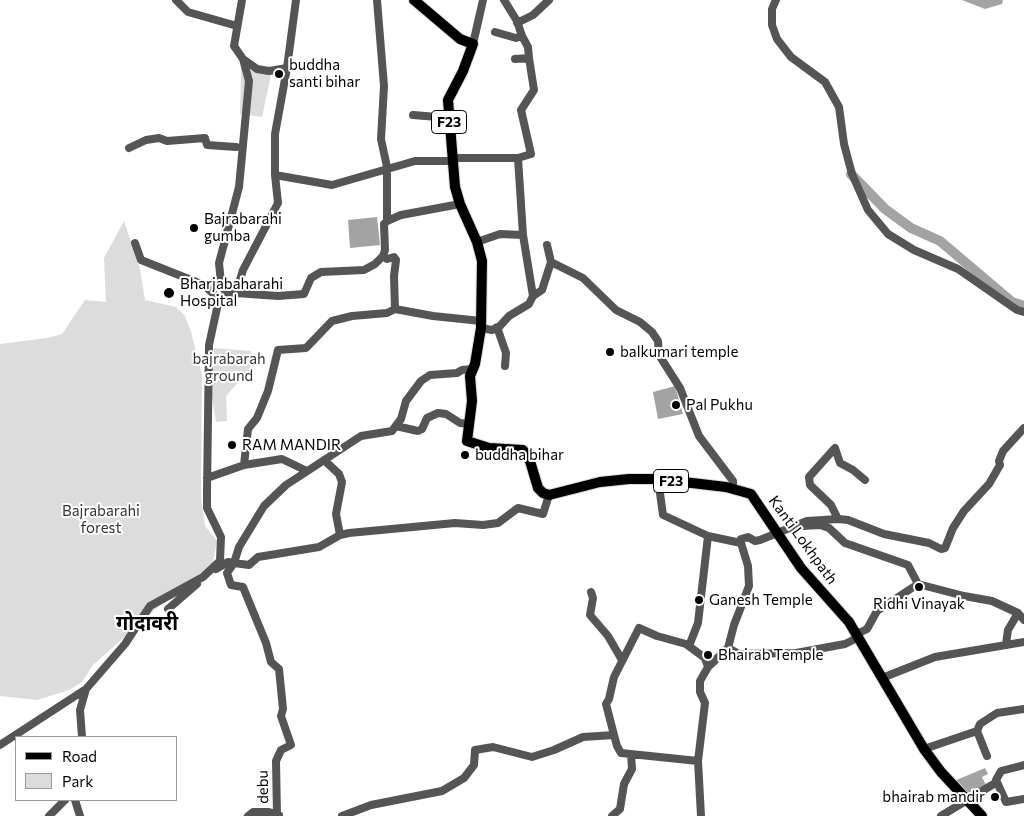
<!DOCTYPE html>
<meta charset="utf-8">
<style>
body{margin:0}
#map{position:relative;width:1024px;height:816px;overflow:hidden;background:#fff;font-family:Commissioner,sans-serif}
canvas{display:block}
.legend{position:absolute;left:15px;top:736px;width:162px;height:65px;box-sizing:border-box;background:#fff;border:1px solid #999;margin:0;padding:6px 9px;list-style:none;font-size:15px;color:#000}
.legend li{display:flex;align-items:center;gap:10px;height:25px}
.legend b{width:25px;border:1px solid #999}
</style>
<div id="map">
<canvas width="1024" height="816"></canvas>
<ul class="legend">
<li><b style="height:6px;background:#000"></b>Road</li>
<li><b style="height:14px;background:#dcdcdc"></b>Park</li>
</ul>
</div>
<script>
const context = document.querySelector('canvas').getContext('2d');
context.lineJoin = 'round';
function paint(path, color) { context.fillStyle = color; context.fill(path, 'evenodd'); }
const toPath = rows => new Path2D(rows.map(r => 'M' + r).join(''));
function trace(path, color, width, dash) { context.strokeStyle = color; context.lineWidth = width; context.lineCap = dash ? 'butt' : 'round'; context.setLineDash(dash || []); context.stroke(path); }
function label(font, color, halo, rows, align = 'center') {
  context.font = font + ' Commissioner,"Noto Sans Devanagari",sans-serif'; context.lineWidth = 4; context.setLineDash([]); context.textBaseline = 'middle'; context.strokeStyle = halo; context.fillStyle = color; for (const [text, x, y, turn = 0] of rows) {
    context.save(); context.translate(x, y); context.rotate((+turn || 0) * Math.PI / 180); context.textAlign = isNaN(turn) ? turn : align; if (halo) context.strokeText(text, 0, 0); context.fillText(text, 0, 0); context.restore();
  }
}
paint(toPath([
 [241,68,271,75,262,117,240,114],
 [124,221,140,269,145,300,176,307,185,316,191,332,202,375,201,497,205,526,217,541,213,562,201,575,167,599,92,666,82,682,69,690,37,700,0,696,0,344,47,338,62,334,85,300,106,302,104,258],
 [214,348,251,351,250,369,226,396,227,421,216,422,210,384]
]), '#dcdcdc');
paint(toPath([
 [962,0,1003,0,1002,4,985,9],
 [377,217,380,245,350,248,348,220],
 [675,386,683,414,658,419,653,392],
 [985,768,988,774,982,777,987,787,969,797,954,781]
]), '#a3a3a3');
trace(toPath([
 [851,174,885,209,911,228,940,241,1012,302,1024,306]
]), '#a3a3a3', 10);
const major = toPath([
 [414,0,460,39,473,44,463,71,448,100,455,187,460,204,477,242,482,261,481,328,475,364,470,376,472,401,467,441,489,448,523,450,530,461,538,488,543,493,549,495,600,482,629,479,658,479,726,487,751,494,801,568,849,622,924,749,941,772,982,816]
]);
trace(major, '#dbdbdb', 12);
trace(toPath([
 [176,0,188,12,237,26],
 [377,0,384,86,381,139,387,167,387,221],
 [504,0,517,21,522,36],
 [776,0,772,9,772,25,777,39,791,57,825,82,839,107,844,144,852,174,868,210,888,234,914,250,958,269,1017,310,1024,312],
 [517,23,533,15,549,0],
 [495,32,516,38,522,36,528,47,529,58],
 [473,44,483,0],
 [287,68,296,0],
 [413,115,449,118],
 [129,148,146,140,159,138,167,141,205,138,207,145,236,147],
 [452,158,518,158,531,154,521,110,534,90,529,58,515,59],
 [275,175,332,185,415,161,453,161],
 [523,235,533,296],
 [477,242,500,234,523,235,518,158],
 [135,243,141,260,204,285,219,299],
 [383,256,387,259,394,257,396,260,394,276,395,309],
 [551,262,583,278,616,310,640,322,652,332,658,341,659,355,680,388,699,436,733,481,733,488],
 [236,293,243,270,278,203,275,175,275,134,287,68,269,71,257,69,243,59],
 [227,295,221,283,219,263,239,187,249,81,243,59,234,46,242,0],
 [497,327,506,353,505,366],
 [481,328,492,330,499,327,509,316,529,304,533,296,542,290,551,262,547,245],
 [396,426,418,431,422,429,427,418,438,413,446,414,460,423,470,424],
 [324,460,339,474,342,482,336,514,340,535],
 [244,465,248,429,257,418,268,391,278,350,306,348,332,321,352,316,387,313,395,309,433,316,481,321],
 [207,478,244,465,282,459,307,471],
 [658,479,663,515,708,536,698,623,689,646],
 [838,519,831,505,810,485,809,477,835,448,840,463,853,470,865,480],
 [803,526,820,525,829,528,845,543,908,565,918,584,877,611,867,629,857,634],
 [708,536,741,543,748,566,749,586,734,625,728,648],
 [741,543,741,539,748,537,755,541,760,540,807,521,838,519,848,520,884,534,929,543,941,549,945,548,953,528,964,511,989,484,1000,465,999,461,1003,451,1024,428],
 [216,569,228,562,234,563,239,547,264,506,286,485,361,436,392,431,401,419,406,401,421,381,430,375,457,373,462,370,472,369],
 [918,584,964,596,992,601,1018,613,1024,620],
 [591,592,593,598,590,615,608,636,622,660],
 [168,609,197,584],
 [1006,644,1008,630,1018,613],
 [708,667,728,648,739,654,796,653,845,644,859,637],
 [882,678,935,657,1024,642],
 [977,731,987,756],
 [614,735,606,704,609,699,614,677,639,628,657,636,686,644,705,658,708,667,700,681,700,692,705,703,698,761],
 [82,737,80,710,86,689,125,644,150,606,203,577,220,561,221,537,207,508,207,492,209,345,219,299,236,293,278,296,304,294,311,278,321,272,364,270,375,264,383,256,385,250,384,224,387,221,401,215,460,204],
 [0,745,86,689],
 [924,749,977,731,980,724,997,713,1024,709],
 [1024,765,1001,771,996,780,1006,802,1024,799],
 [75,800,80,816],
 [277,815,276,761,281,750,291,745,281,716,283,709,279,669,271,662,266,643,243,587,231,585,227,573,234,563,249,565,258,557,319,547,340,535,349,533,455,523,483,525,498,523,518,508,543,514,549,495],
 [49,816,65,800],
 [248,816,253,812,269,812,279,815],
 [342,816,371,805,442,791,464,778,474,765,475,750,493,747,532,757,554,750,583,737,614,735,617,746,621,753,698,761,701,816],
 [612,816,620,809,624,784,632,769,631,754],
 [941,816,997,782]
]), '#555', 8);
trace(major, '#000', 10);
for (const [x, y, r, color] of [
 [279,74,5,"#000"],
 [194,228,5,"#000"],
 [169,293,6,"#000"],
 [610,352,5,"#000"],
 [676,405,5,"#000"],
 [232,445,5,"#000"],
 [465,455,5,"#000"],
 [919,587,5,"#000"],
 [699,600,5,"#000"],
 [708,655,5,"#000"],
 [995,797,5,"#000"]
]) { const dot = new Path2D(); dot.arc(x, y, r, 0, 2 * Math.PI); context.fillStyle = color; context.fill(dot); trace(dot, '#fff', 2); }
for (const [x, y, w] of [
 [449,122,35],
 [671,481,35]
]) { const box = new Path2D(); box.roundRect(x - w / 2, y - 11.5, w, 23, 4); context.fillStyle = '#fff'; context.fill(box); trace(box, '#000', 1); }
label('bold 14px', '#000', null, [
 ["F23",449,122],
 ["F23",671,481]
]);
label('15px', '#000', '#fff', [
 ["buddha",289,65],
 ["santi bihar",289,82],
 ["Bajrabarahi",204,219],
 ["gumba",204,236],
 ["Bharjabaharahi",180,284],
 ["Hospital",180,301],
 ["balkumari temple",620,352],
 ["Pal Pukhu",686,405],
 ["RAM MANDIR",242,445],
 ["buddha bihar",475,455],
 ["Ganesh Temple",709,600],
 ["Ridhi Vinayak",919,604,"center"],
 ["Bhairab Temple",718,655],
 ["bhairab mandir",985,797,"right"]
], 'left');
label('15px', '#333', '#fff', [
 ["bajrabarah",229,359],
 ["ground",229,376],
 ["Bajrabarahi",101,511],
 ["forest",101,528]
]);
label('15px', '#000', '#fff', [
 ["Kanti Lokhpath",803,540,54],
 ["debu",263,787,-91]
]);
label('bold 20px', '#000', '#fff', [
 ["गोदावरी",147,623]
]);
</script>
